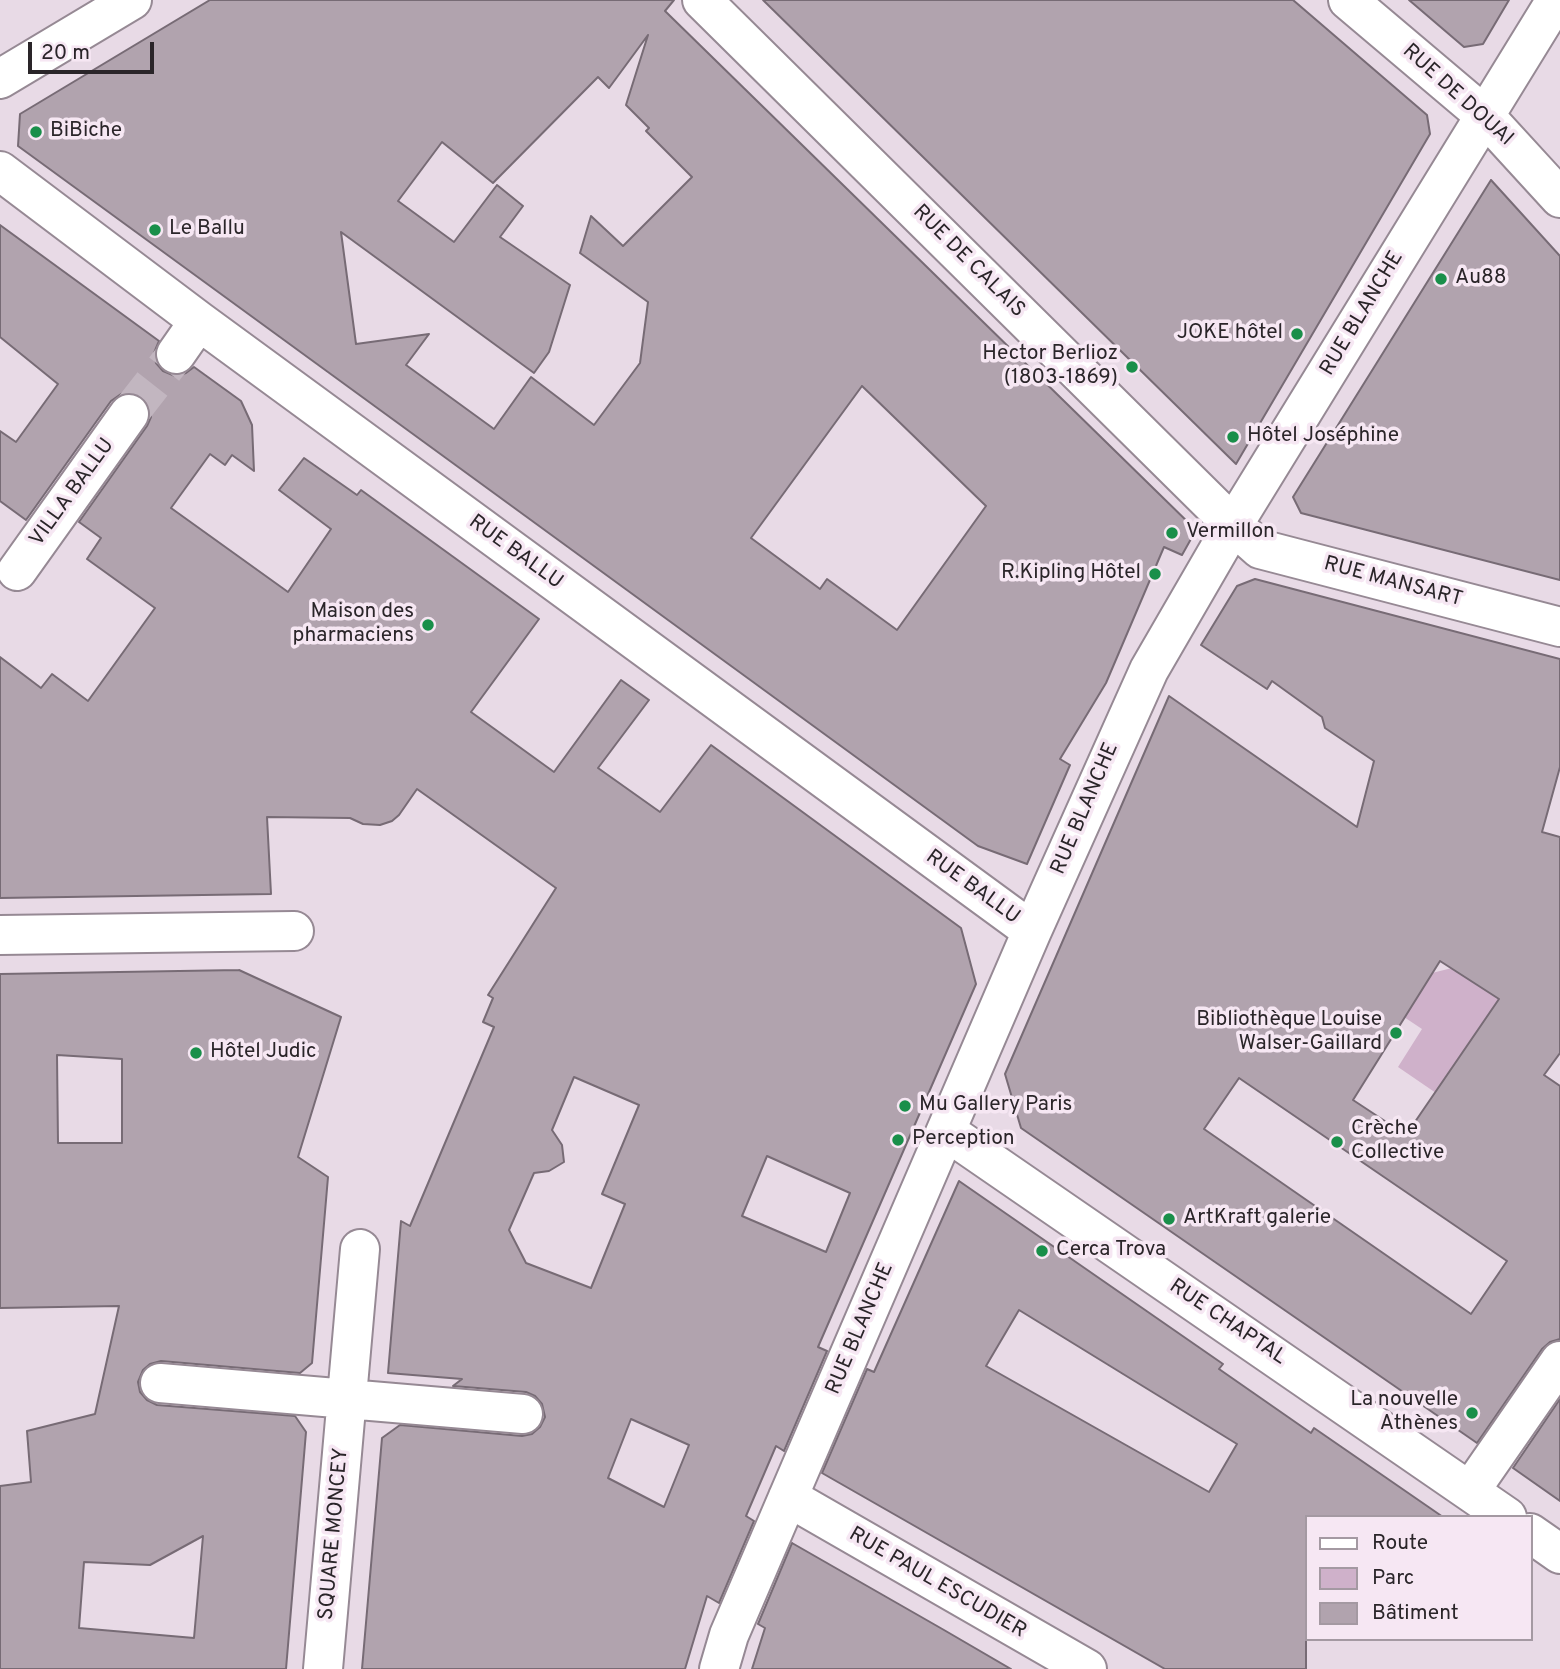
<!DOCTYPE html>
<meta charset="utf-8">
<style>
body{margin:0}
#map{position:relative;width:1560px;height:1669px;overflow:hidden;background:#e8dae6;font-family:Overpass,sans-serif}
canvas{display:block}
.legend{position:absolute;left:1305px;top:1515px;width:228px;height:126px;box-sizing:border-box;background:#f6e7f3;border:2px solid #a499a2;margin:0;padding:9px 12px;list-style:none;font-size:21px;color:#2a2529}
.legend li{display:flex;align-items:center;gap:14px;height:35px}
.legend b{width:35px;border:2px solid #a499a2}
.scale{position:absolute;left:28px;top:42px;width:126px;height:32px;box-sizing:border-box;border:4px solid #2a2529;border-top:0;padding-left:9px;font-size:21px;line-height:24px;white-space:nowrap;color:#2a2529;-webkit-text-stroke:5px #f6e7f3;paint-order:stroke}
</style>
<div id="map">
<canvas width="1560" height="1669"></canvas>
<ul class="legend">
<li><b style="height:9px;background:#fff"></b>Route</li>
<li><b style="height:19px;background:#cfb1ca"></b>Parc</li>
<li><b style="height:19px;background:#b1a3ae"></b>Bâtiment</li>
</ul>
<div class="scale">20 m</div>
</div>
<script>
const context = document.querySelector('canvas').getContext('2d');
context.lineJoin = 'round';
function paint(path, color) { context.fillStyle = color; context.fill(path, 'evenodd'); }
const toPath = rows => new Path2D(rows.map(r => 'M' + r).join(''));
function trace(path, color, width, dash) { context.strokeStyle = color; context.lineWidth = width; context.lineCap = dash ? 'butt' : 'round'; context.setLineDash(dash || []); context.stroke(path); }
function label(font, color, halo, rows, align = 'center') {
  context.font = font + ' Overpass,sans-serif'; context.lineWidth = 7; context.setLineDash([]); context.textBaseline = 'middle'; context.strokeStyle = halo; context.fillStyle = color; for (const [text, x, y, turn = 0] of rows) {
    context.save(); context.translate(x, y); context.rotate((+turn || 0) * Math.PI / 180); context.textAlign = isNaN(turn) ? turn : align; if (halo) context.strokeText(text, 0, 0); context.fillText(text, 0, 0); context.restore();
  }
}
paint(toPath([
 [1452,968,1499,999,1436,1093,1398,1067,1422,1029,1404,1017,1432,973]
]), '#cfb1ca');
const building = toPath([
 [210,0,674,0,665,11,1196,530,1182,555,1164,547,1106,683,1060,759,1070,765,1027,864,978,846,18,146,20,114,210,0],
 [648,35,626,105,649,128,646,131,692,177,623,246,591,216,580,253,648,302,640,363,594,425,531,377,494,429,406,365,429,334,356,344,341,232,534,373,549,352,570,285,500,237,523,206,497,185,454,242,398,201,442,142,493,183,598,77,609,88,648,35],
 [862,386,986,506,897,630,827,579,820,589,751,538,862,386],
 [763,0,1293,0,1427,115,1430,134,1236,464,763,0],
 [1409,0,1509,0,1483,44,1464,47,1409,0],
 [1491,180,1560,256,1560,580,1301,513,1293,497,1491,180],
 [0,225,159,341,154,353,156,363,163,371,175,376,186,373,194,367,241,401,252,425,254,471,232,455,225,465,210,454,171,508,288,592,331,529,279,490,304,458,357,495,361,490,539,619,471,712,554,772,621,680,649,700,598,768,660,812,711,745,961,928,976,984,818,1347,827,1351,784,1451,776,1446,746,1516,754,1521,719,1603,707,1596,685,1669,362,1669,382,1438,400,1425,522,1436,532,1434,540,1427,545,1417,542,1404,535,1396,526,1392,453,1386,462,1379,388,1373,401,1221,410,1226,494,1027,483,1022,493,998,488,995,556,888,417,789,399,815,392,821,380,825,363,824,350,818,267,817,271,894,0,898,0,657,41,688,52,674,88,701,155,608,87,559,101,538,79,522,147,426,151,417,149,406,141,396,130,392,121,394,111,401,26,520,0,501,0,431,16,442,58,384,0,337,0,225],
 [574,1077,639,1105,602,1194,625,1204,591,1288,526,1263,509,1230,534,1173,549,1171,564,1162,562,1145,552,1130,574,1077],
 [767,1156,850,1193,826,1252,742,1216,767,1156],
 [631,1419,689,1445,664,1507,608,1478,631,1419],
 [1255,579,1560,659,1560,767,1542,832,1560,837,1560,1053,1544,1075,1560,1086,1560,1339,1550,1342,1542,1349,1477,1443,1021,1128,1005,1074,1169,696,1357,827,1374,761,1325,728,1322,717,1272,681,1267,689,1201,645,1237,586,1255,579],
 [1440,961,1499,999,1406,1135,1353,1100,1440,961],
 [1239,1078,1507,1261,1471,1314,1204,1129,1239,1078],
 [239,970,341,1017,298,1157,328,1177,312,1363,300,1373,161,1361,150,1364,143,1370,138,1382,140,1392,147,1400,157,1405,295,1416,306,1432,286,1669,0,1669,0,1486,31,1482,27,1431,95,1414,119,1306,0,1308,0,974,239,970],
 [57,1055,122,1059,122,1143,58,1143,57,1055],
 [203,1536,194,1638,79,1628,84,1562,150,1565,203,1536],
 [959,1181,1223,1364,1219,1369,1311,1433,1314,1428,1443,1517,1306,1517,1306,1669,1165,1669,822,1473,867,1369,874,1372,959,1181],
 [1019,1310,1237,1444,1209,1492,986,1366,1019,1310],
 [1560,1399,1560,1501,1513,1468,1560,1399],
 [792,1543,944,1630,1011,1669,752,1669,765,1628,758,1624,792,1543]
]);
paint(building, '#b1a3ae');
trace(building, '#776b75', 2);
trace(toPath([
 [129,414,176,354]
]), '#c2b6c0', 38, [38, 19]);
const minor = toPath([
 [702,0,1233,525,1260,549,1560,627],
 [1348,0,1484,115,1560,198],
 [0,79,132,0],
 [0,171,199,321,1032,931],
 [176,354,199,321],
 [17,571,129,414],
 [0,935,294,931],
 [946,1131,1507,1517],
 [160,1383,523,1414],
 [1470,1491,1560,1361],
 [788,1497,1087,1669],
 [1530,1533,1560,1554],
 [323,1669,360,1249],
 [719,1669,729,1635,801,1467,1032,931,1149,670,1233,525,1556,0]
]);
trace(minor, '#968994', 42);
trace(minor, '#fff', 38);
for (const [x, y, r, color] of [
 [36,132,7,"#198f4a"],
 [155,230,7,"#198f4a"],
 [1441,279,7,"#198f4a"],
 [1297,334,7,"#198f4a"],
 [1132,367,7,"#198f4a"],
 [1233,437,7,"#198f4a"],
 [1172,533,7,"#198f4a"],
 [1155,574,7,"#198f4a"],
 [428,625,7,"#198f4a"],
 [1396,1033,7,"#198f4a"],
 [196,1053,7,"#198f4a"],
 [905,1106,7,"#198f4a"],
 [898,1140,7,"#198f4a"],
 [1337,1142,7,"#198f4a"],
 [1169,1219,7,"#198f4a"],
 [1042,1251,7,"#198f4a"],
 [1472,1413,7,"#198f4a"]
]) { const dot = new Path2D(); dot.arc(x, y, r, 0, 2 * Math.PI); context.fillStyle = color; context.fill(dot); trace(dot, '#f6e7f3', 2.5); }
label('21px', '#2a2529', '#f6e7f3', [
 ["RUE DE DOUAI",1457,96,42],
 ["RUE DE CALAIS",968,262,45],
 ["RUE BLANCHE",1363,314,-59],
 ["VILLA BALLU",73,493,-54],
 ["RUE BALLU",515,553,36],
 ["RUE MANSART",1393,583,15],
 ["RUE BLANCHE",1086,809,-67],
 ["RUE BALLU",972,888,36],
 ["RUE CHAPTAL",1227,1323,34],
 ["RUE BLANCHE",861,1329,-67],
 ["SQUARE MONCEY",335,1534,-85],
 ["RUE PAUL ESCUDIER",937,1584,30]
]);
label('21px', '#2a2529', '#f6e7f3', [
 ["BiBiche",50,132],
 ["Le Ballu",169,230],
 ["Au88",1455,279],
 ["JOKE hôtel",1283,334,"right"],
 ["Hector Berlioz",1118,355,"right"],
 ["(1803-1869)",1118,379,"right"],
 ["Hôtel Joséphine",1247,437],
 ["Vermillon",1186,533],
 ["R.Kipling Hôtel",1141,574,"right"],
 ["Maison des",414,613,"right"],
 ["pharmaciens",414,637,"right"],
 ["Bibliothèque Louise",1382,1021,"right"],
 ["Walser-Gaillard",1382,1045,"right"],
 ["Hôtel Judic",210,1053],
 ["Mu Gallery Paris",919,1106],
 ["Crèche",1351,1130],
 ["Collective",1351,1154],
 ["Perception",912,1140],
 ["ArtKraft galerie",1183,1219],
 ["Cerca Trova",1056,1251],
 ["La nouvelle",1458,1401,"right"],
 ["Athènes",1458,1425,"right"]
], 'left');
</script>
